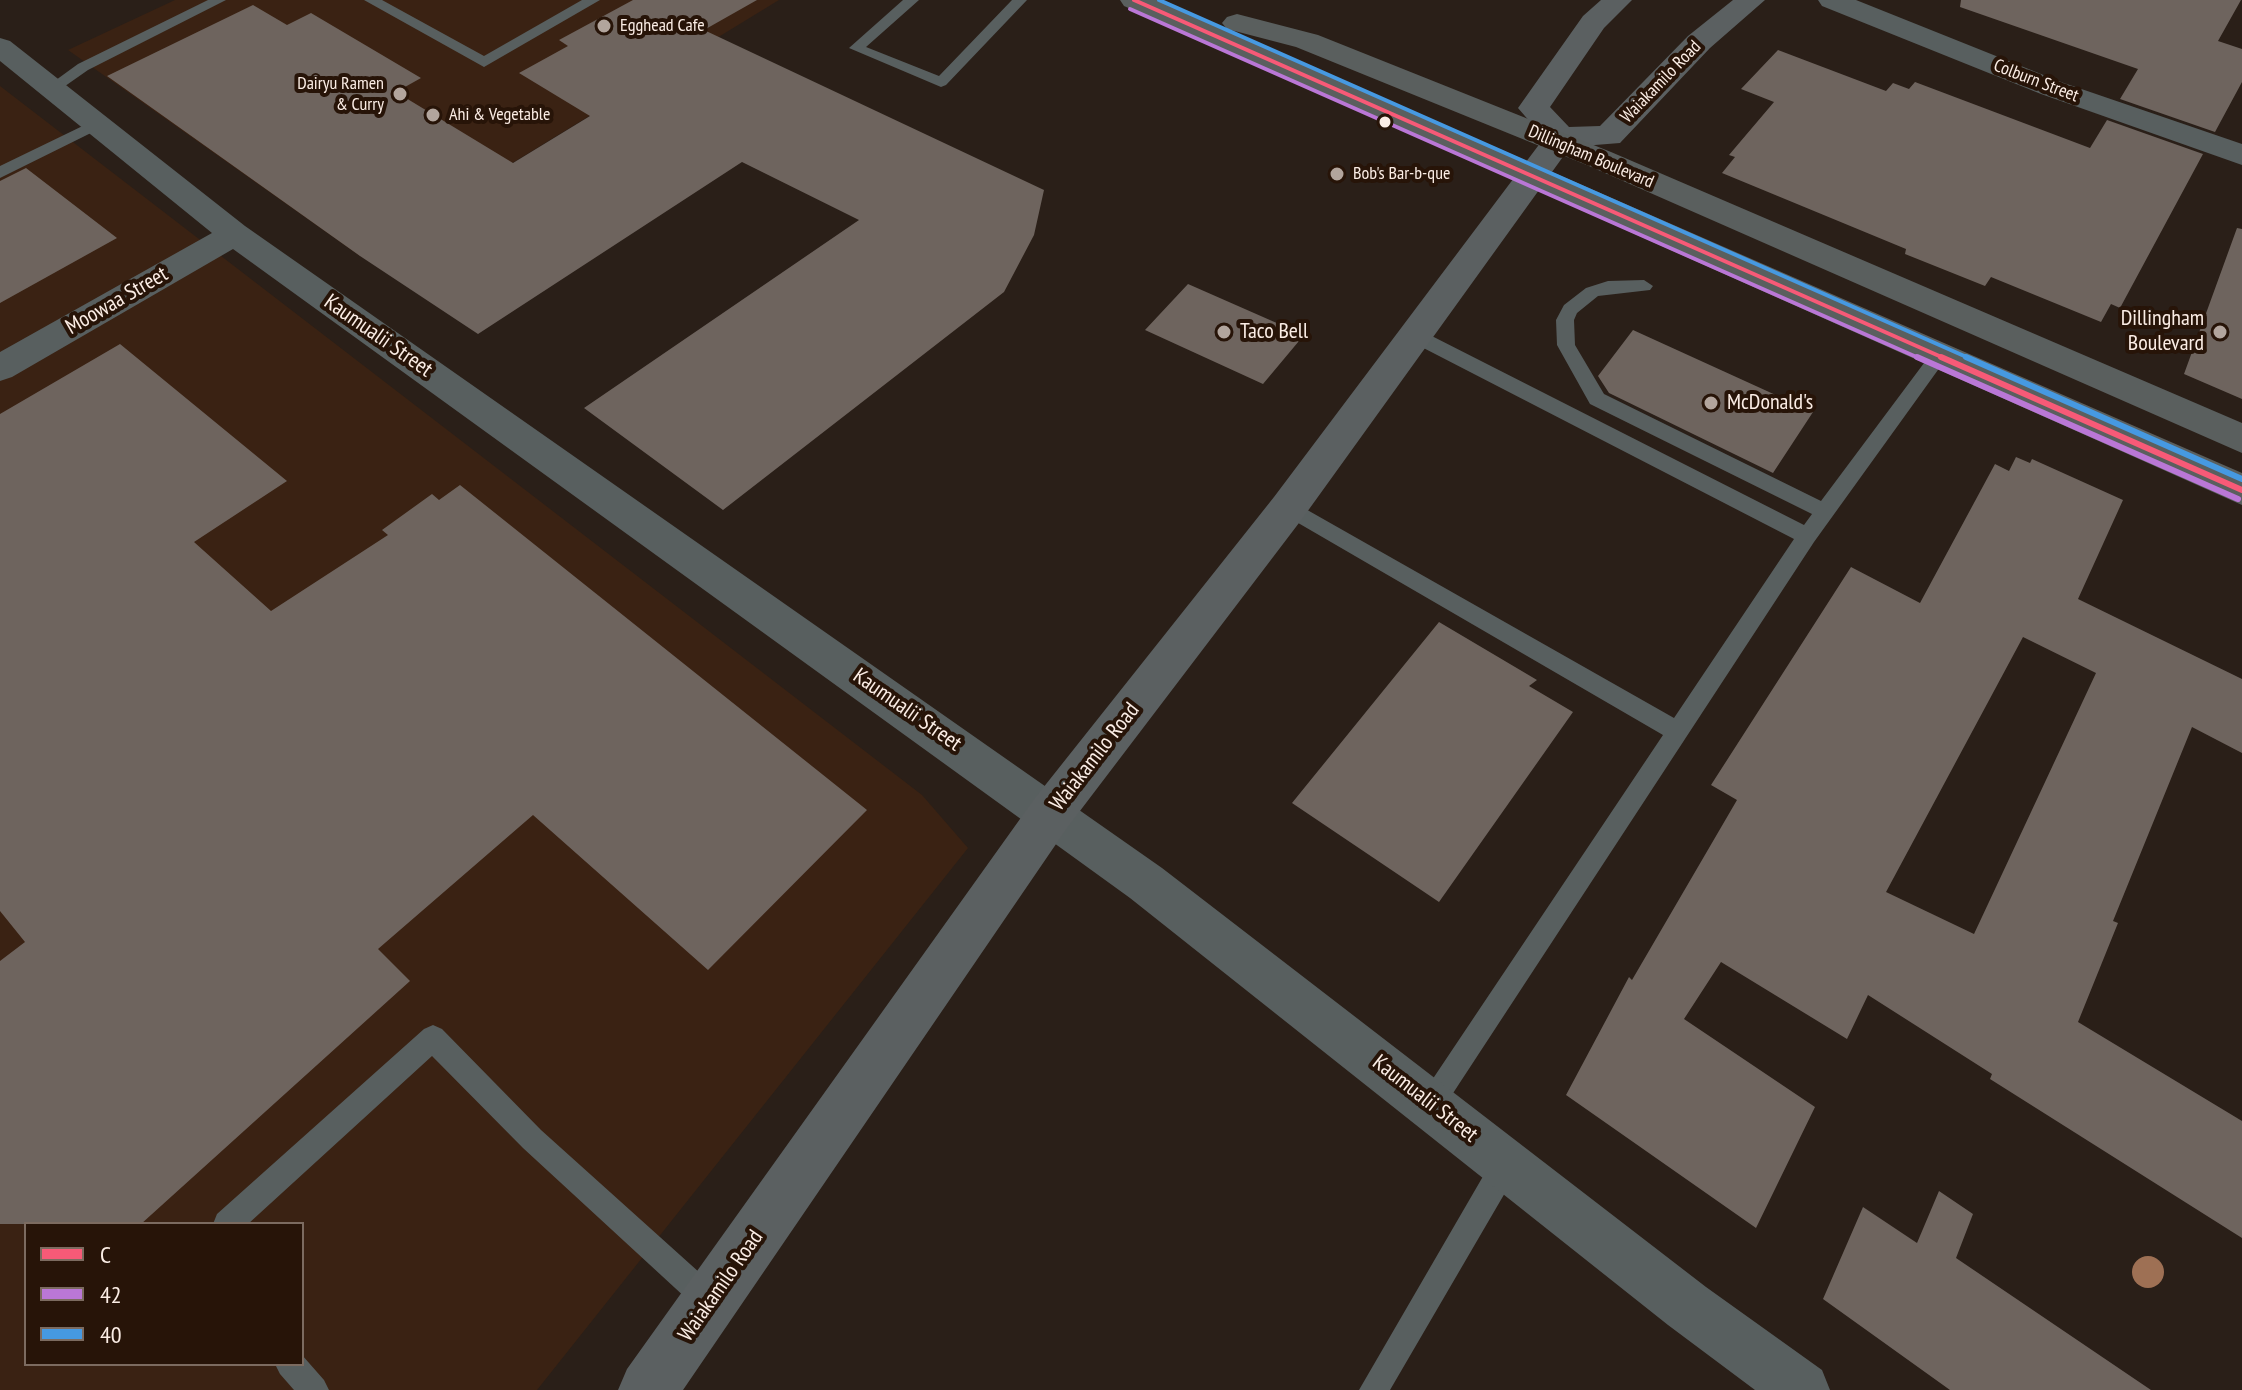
<!DOCTYPE html>
<style>
body{margin:0}
#map{position:relative;width:2242px;height:1390px;overflow:hidden;background:#2a1f18;font-family:"PT Sans Narrow",sans-serif}
canvas{display:block}
.legend{position:absolute;left:24px;top:1222px;width:280px;height:144px;box-sizing:border-box;background:#271408;border:2px solid #7c6b60;margin:0;padding:10px 14px;list-style:none;font-size:24px;color:#fbede5}
.legend li{display:flex;align-items:center;gap:16px;height:40px}
.legend b{width:40px;border:2px solid #7c6b60}
</style>
<div id="map">
<canvas width="2242" height="1390"></canvas>
<ul class="legend">
<li><b style="height:10px;background:#f75a77"></b>C</li>
<li><b style="height:10px;background:#ba77d6"></b>42</li>
<li><b style="height:10px;background:#4699e1"></b>40</li>
</ul>
</div>
<script>
const context = document.querySelector('canvas').getContext('2d');
context.lineJoin = 'round';
function paint(path, color) { context.fillStyle = color; context.fill(path, 'evenodd'); }
const toPath = rows => new Path2D(rows.map(r => 'M' + r).join(''));
function trace(path, color, width, dash) { context.strokeStyle = color; context.lineWidth = width; context.lineCap = dash ? 'butt' : 'round'; context.setLineDash(dash || []); context.stroke(path); }
function label(font, color, halo, rows, align = 'center') {
  context.font = font + ' "PT Sans Narrow",sans-serif'; context.lineWidth = 8; context.setLineDash([]); context.textBaseline = 'middle'; context.strokeStyle = halo; context.fillStyle = color; for (const [text, x, y, turn = 0] of rows) {
    context.save(); context.translate(x, y); context.rotate((+turn || 0) * Math.PI / 180); context.textAlign = isNaN(turn) ? turn : align; if (halo) context.strokeText(text, 0, 0); context.fillText(text, 0, 0); context.restore();
  }
}
paint(toPath([
 [175,0,779,0,360,256,68,50],
 [0,86,922,795,968,848,537,1390,0,1390],
 [26,1224,302,1224,302,1364,26,1364]
]), '#3a2213');
paint(toPath([
 [633,0,757,0,704,30,1044,190,1034,235,1004,292,723,510,584,408,859,220,742,162,478,334,360,256,107,76,253,5,287,25,311,13,421,78,396,92,513,163,590,116,519,73,568,46,559,40],
 [1961,0,2241,0,2218,41,2242,49,2242,82,2215,132,2120,99,2138,69,1960,7],
 [1778,50,1886,91,1893,83,1909,89,1915,82,2090,148,2107,120,2203,154,2120,308,2111,304,2101,322,1991,277,1985,286,1905,254,1906,249,1722,173,1735,157,1729,155,1774,102,1741,89],
 [26,168,117,238,0,303,0,181],
 [2237,228,2242,229,2242,399,2184,374],
 [1188,284,1304,335,1263,384,1145,330],
 [1633,330,1813,412,1773,473,1609,393,1598,376],
 [120,344,287,481,194,542,271,611,388,535,382,530,432,494,439,500,460,485,867,810,708,970,533,815,378,949,410,981,141,1224,0,1224,0,961,25,942,0,911,0,414],
 [2016,457,2030,463,2032,459,2123,500,2078,599,2242,679,2242,753,2192,727,2113,921,2118,923,2078,1022,2242,1121,2242,1238,1990,1079,1992,1074,1868,995,1847,1039,1721,962,1684,1019,1815,1107,1756,1228,1566,1095,1629,977,1632,980,1737,800,1711,785,1851,567,1920,603,1995,464,2009,471],
 [2023,637,2096,673,1974,934,1886,892],
 [1439,622,1537,680,1529,686,1573,712,1439,902,1292,803],
 [1939,1191,1973,1214,1956,1258,2151,1390,1950,1390,1823,1299,1863,1207,1917,1243]
]), '#6e645e');
paint(toPath([
 [208,0,226,0,88,70,58,91,53,93,45,88,78,64,208,0],
 [364,0,382,0,484,56,582,0,600,0,484,67,364,0],
 [903,0,919,0,866,47,939,76,1012,0,1027,0,946,85,941,87,849,48,903,0],
 [95,120,103,125,101,128,0,178,0,166,95,120],
 [1644,280,1653,286,1650,290,1598,296,1577,313,1574,320,1575,345,1604,394,1821,501,1933,351,1939,349,1948,356,1814,542,1440,1113,1431,1117,1422,1113,1418,1104,1422,1095,1663,735,1281,513,1278,508,1281,503,1295,503,1674,718,1794,539,1408,340,1405,335,1414,329,1420,330,1804,525,1812,514,1590,404,1557,345,1556,320,1564,305,1586,288,1608,281,1644,280],
 [433,1025,442,1029,541,1130,720,1291,724,1301,720,1311,710,1315,700,1311,523,1148,432,1056,248,1224,213,1224,217,1214,424,1029,433,1025],
 [1506,1150,1516,1154,1520,1164,1516,1174,1390,1390,1359,1390,1496,1154,1506,1150],
 [302,1355,324,1380,329,1390,294,1390,280,1374,275,1364,302,1364,302,1355]
]), '#585f5f');
paint(toPath([
 [1818,0,1856,0,2061,82,2242,144,2242,165,2041,94,1822,6,1818,0],
 [0,38,10,41,245,226,1162,868,1706,1287,1822,1370,1830,1390,1755,1390,1668,1325,1130,898,233,249,12,377,0,381,0,352,212,233,0,61,0,38]
]), '#585f5f');
paint(toPath([
 [1601,0,1632,0,1604,28,1550,107,1569,127,1600,126,1688,36,1733,0,1765,0,1710,48,1620,143,1570,147,1302,519,1067,828,683,1390,618,1390,627,1369,1035,798,1274,497,1544,138,1518,108,1583,16,1601,0]
]), '#5b6061');
paint(toPath([
 [1120,0,1158,0,2242,473,2242,505,1124,6,1120,0],
 [1237,14,1318,35,1611,152,2242,423,2242,453,1589,166,1296,47,1227,29,1222,23,1227,17,1237,14]
]), '#5a5f5e');
trace(toPath([
 [1134,0,1946,359]
]), '#f75a77', 4);
trace(toPath([
 [1941,357,2242,490]
]), '#f75a77', 6);
trace(toPath([
 [1130,9,1921,359]
]), '#ba77d6', 4);
trace(toPath([
 [1917,357,2238,499]
]), '#ba77d6', 6);
trace(toPath([
 [1159,0,1971,359]
]), '#4699e1', 4);
trace(toPath([
 [1966,357,2242,479]
]), '#4699e1', 6);
context.fillStyle = '#9e7054';
for (const [x, y] of [
 [2148,1272]
]) { context.beginPath(); context.arc(x, y, 16, 0, 2 * Math.PI); context.fill(); }
for (const [x, y, r, color] of [
 [604,26,8,"#b2a59d"],
 [400,94,8,"#b2a59d"],
 [433,115,8,"#b2a59d"],
 [1385,122,7,"#fbede5"],
 [1337,174,8,"#b2a59d"],
 [1224,332,8,"#b2a59d"],
 [2220,332,8,"#b2a59d"],
 [1711,403,8,"#b2a59d"]
]) { const dot = new Path2D(); dot.arc(x, y, r, 0, 2 * Math.PI); context.fillStyle = color; context.fill(dot); trace(dot, '#271408', 3); }
label('18px', '#fbede5', '#271408', [
 ["Egghead Cafe",620,26],
 ["Dairyu Ramen",384,84,"right"],
 ["& Curry",384,105,"right"],
 ["Ahi & Vegetable",449,115],
 ["Bob's Bar-b-que",1353,174]
], 'left');
label('18px', '#fbede5', '#271408', [
 ["Colburn Street",2036,81,21],
 ["Waiakamilo Road",1661,82,-46],
 ["Dillingham Boulevard",1591,157,23]
]);
label('22px', '#fbede5', '#271408', [
 ["Moowaa Street",117,301,-30],
 ["Kaumualii Street",378,336,35],
 ["Kaumualii Street",907,710,35],
 ["Waiakamilo Road",1095,757,-52],
 ["Kaumualii Street",1425,1099,38],
 ["Waiakamilo Road",721,1286,-55]
]);
label('22px', '#fbede5', '#271408', [
 ["Dillingham",2204,319,"right"],
 ["Boulevard",2204,344,"right"],
 ["Taco Bell",1240,332],
 ["McDonald's",1727,403]
], 'left');
</script>
